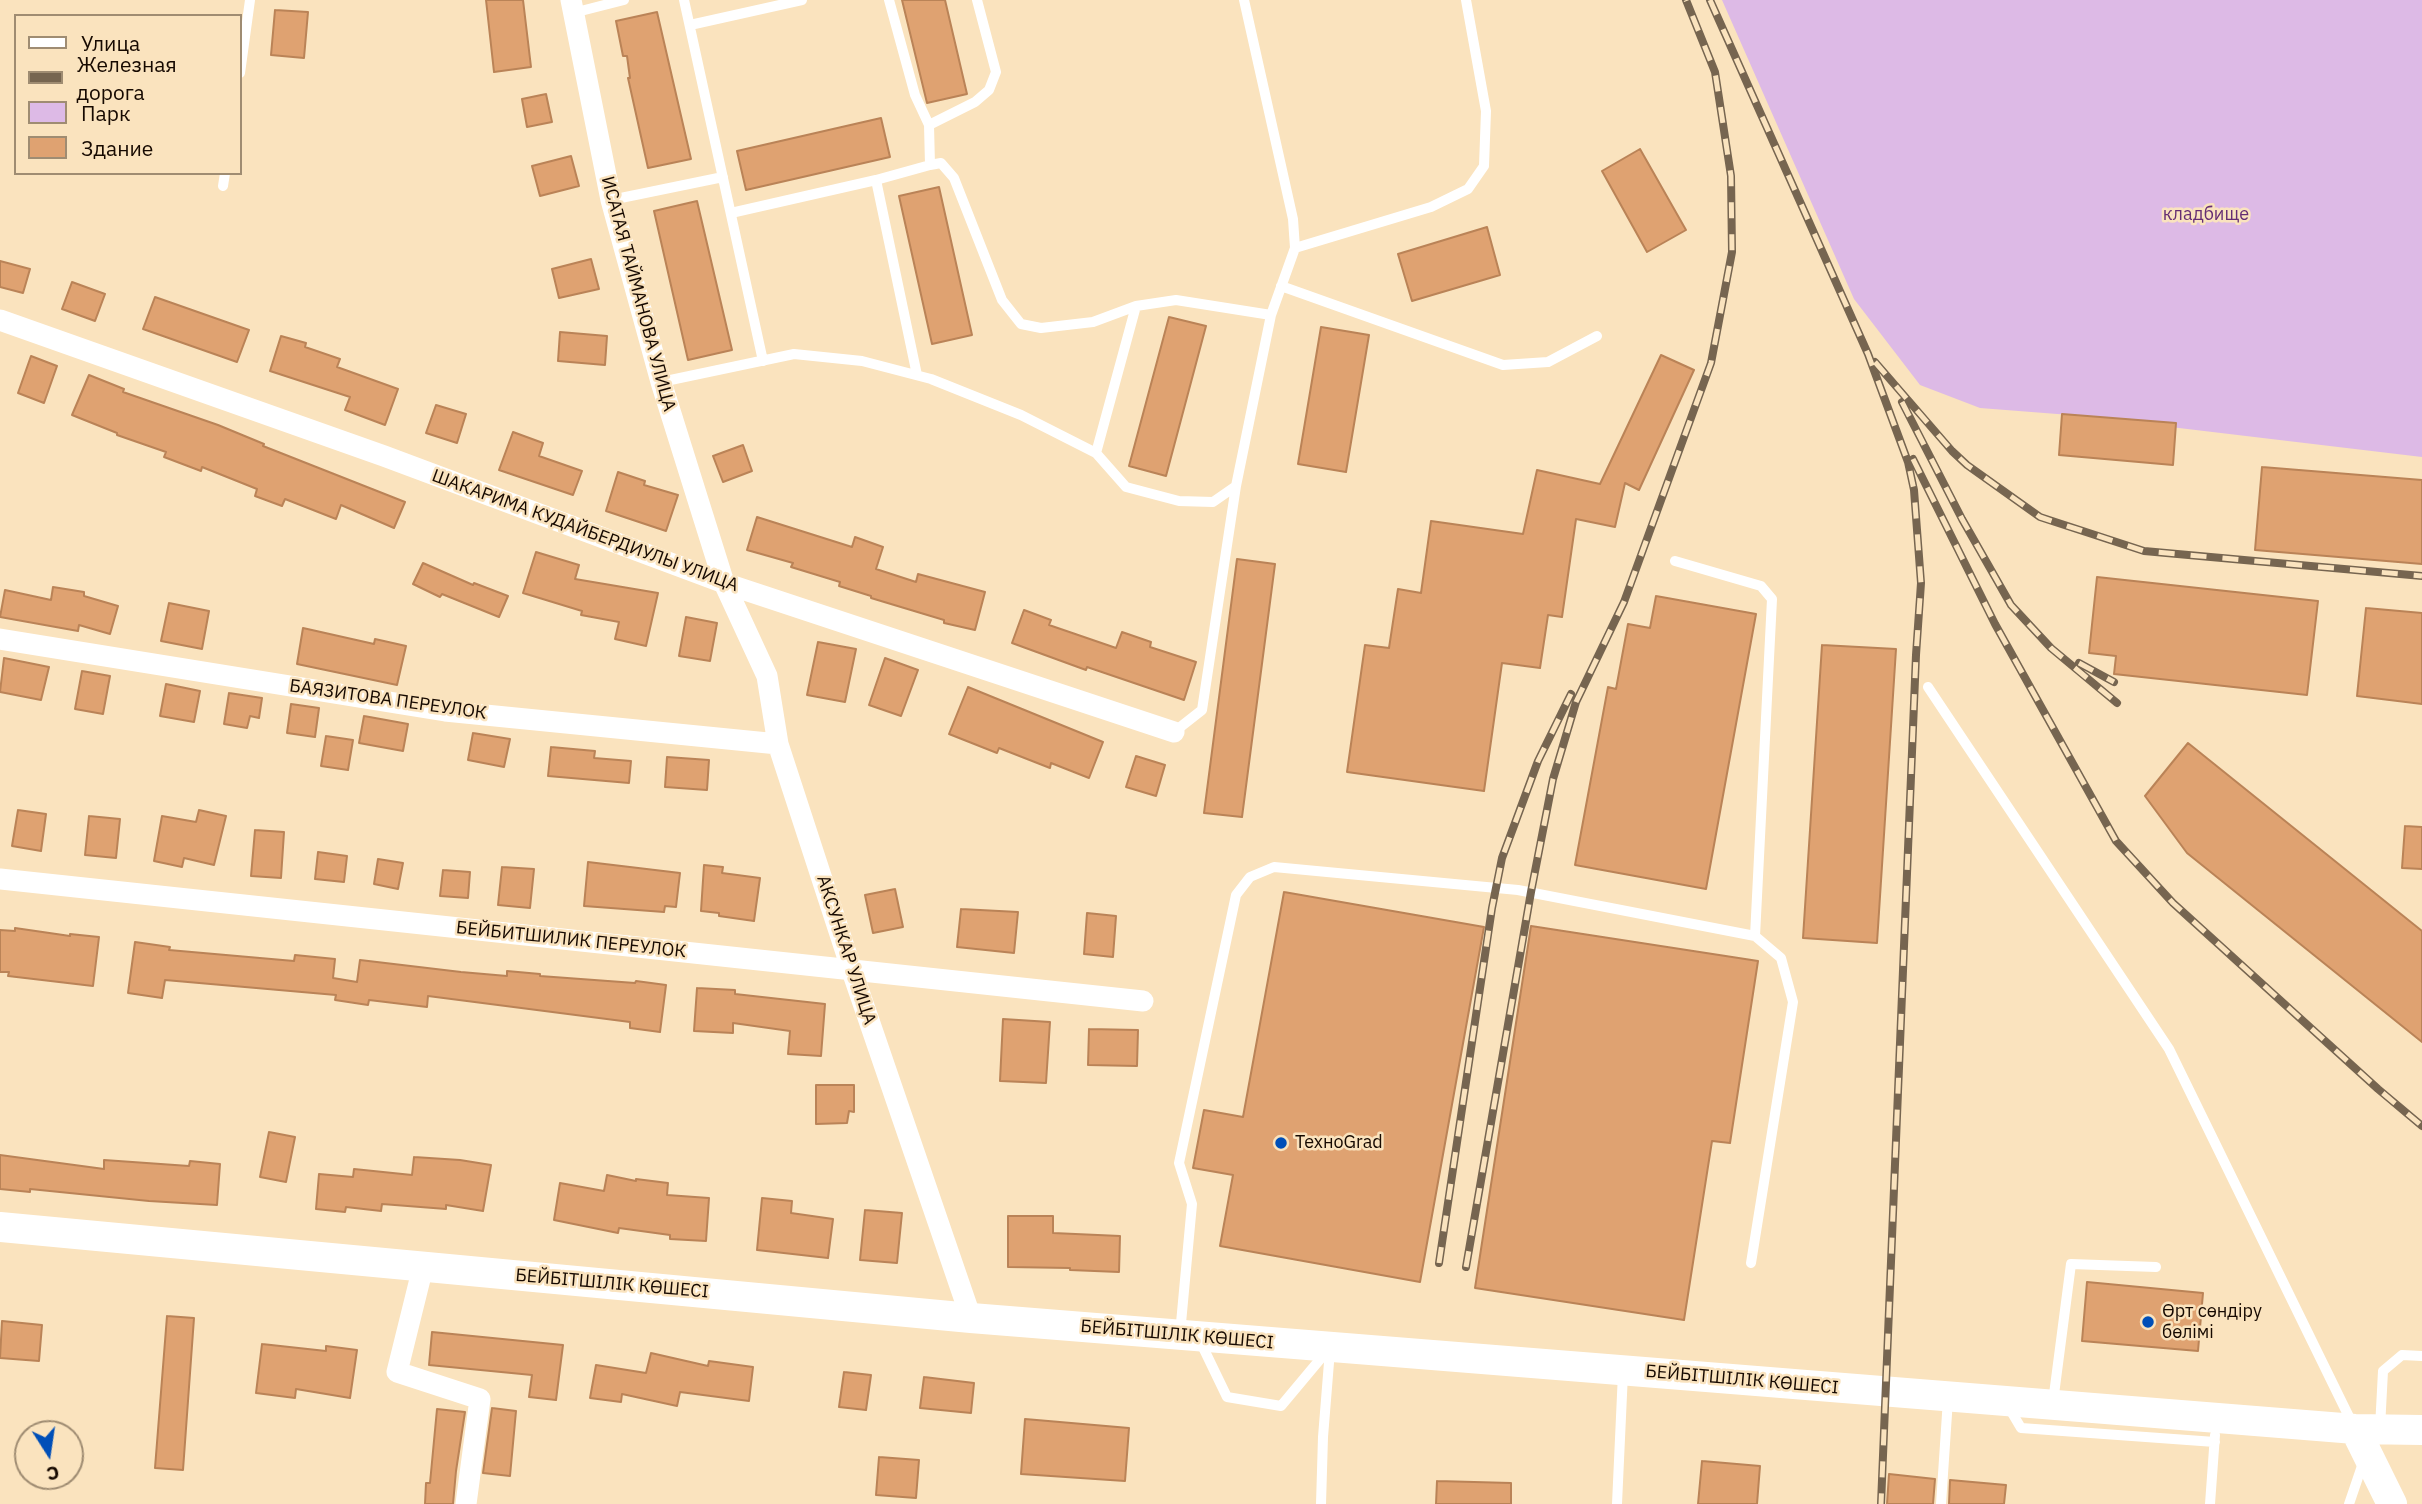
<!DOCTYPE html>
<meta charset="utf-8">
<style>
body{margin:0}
#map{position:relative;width:2422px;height:1504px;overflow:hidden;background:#fae3be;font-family:"IBM Plex Sans",sans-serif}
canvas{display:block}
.legend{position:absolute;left:14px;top:14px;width:228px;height:161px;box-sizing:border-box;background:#fae3be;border:2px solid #9f8c72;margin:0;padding:9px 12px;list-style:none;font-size:21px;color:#160900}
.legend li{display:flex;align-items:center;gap:14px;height:35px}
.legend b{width:35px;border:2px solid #9f8c72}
.north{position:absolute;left:14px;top:1420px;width:70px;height:70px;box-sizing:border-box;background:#fae3be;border:2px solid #9f8c72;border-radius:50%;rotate:168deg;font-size:19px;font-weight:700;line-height:28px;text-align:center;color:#160900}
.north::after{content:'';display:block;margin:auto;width:24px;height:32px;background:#004fb8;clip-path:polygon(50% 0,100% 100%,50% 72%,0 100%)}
</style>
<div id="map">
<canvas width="2422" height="1504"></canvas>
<ul class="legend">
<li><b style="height:9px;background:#fff"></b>Улица</li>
<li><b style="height:9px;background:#766550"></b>Железная дорога</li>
<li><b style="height:19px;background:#ddbae6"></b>Парк</li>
<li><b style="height:19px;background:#dfa271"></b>Здание</li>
</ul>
<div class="north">С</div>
</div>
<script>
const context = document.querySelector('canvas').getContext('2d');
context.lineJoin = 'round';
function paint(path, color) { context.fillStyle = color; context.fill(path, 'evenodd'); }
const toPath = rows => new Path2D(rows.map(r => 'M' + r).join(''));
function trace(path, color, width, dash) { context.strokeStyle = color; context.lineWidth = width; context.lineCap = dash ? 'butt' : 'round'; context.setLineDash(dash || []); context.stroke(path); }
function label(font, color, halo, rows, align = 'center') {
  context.font = font + ' "IBM Plex Sans",sans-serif'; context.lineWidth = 5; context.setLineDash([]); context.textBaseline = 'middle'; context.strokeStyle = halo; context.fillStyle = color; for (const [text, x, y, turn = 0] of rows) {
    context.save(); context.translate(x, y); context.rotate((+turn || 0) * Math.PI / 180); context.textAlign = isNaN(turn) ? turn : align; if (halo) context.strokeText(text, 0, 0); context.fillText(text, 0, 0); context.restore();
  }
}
paint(toPath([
 [1722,0,2422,0,2422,457,2070,415,1980,408,1920,385,1854,299]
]), '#ddbae6');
const building = toPath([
 [486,0,523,0,531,67,494,72,486,0],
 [902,0,945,0,967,94,927,103,902,0],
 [275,10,308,12,304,58,271,55,275,10],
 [657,12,691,159,648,168,628,78,630,78,627,56,623,56,616,21,657,12],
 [546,94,552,122,527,127,522,99,546,94],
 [881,118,890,157,746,190,737,151,881,118],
 [1640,149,1686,230,1647,252,1602,171,1640,149],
 [571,156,579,186,540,196,532,166,571,156],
 [939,187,972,335,932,344,899,196,939,187],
 [697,201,732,350,688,360,654,211,697,201],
 [1487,227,1500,275,1412,301,1398,254,1487,227],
 [591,259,599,289,559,298,552,269,591,259],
 [0,261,30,269,23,293,0,287,0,261],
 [72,282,105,294,95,321,62,309,72,282],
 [155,297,249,330,237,362,143,329,155,297],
 [1169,317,1206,326,1166,476,1129,466,1169,317],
 [1321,327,1369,335,1346,472,1298,464,1321,327],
 [560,332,607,336,605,365,558,361,560,332],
 [281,336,306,343,305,347,340,359,337,367,398,389,385,425,345,410,350,397,270,371,281,336],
 [1661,355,1694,370,1639,490,1625,483,1615,527,1576,519,1562,617,1548,615,1540,668,1502,663,1484,791,1347,772,1365,645,1389,648,1398,589,1421,593,1431,521,1523,534,1537,470,1600,484,1661,355],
 [31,356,57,366,44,403,18,393,31,356],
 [89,375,124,389,123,392,218,425,264,444,263,446,405,502,394,528,341,505,336,519,285,499,282,506,255,496,257,489,202,467,201,471,164,457,166,452,117,435,117,433,72,415,89,375],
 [436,405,466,414,457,443,426,433,436,405],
 [2062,414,2176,423,2173,465,2059,455,2062,414],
 [513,432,543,443,539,456,582,471,573,495,499,470,513,432],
 [743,445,752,471,723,482,713,456,743,445],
 [2262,467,2422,480,2422,564,2255,550,2262,467],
 [618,472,645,481,644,485,678,495,666,531,606,511,618,472],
 [757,517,852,547,855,537,883,547,876,569,916,582,918,574,985,592,975,630,944,623,944,620,871,598,871,596,839,586,840,582,791,567,793,563,747,550,757,517],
 [536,552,579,565,575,579,658,593,646,646,615,639,619,622,581,615,582,611,523,593,536,552],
 [1237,559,1275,564,1242,817,1204,813,1237,559],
 [423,563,473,585,474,583,508,596,499,617,442,594,440,597,413,584,423,563],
 [2097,577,2318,601,2307,695,2114,674,2116,656,2089,653,2097,577],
 [53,587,84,592,84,596,118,606,110,634,79,625,78,631,0,617,5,590,51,600,53,587],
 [1656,596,1756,614,1706,889,1575,865,1608,687,1616,689,1628,624,1650,628,1656,596],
 [169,603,209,611,202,649,161,641,169,603],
 [2366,608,2422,613,2422,704,2357,696,2366,608],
 [1024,610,1051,620,1049,625,1116,648,1122,632,1151,642,1150,647,1196,662,1184,700,1087,667,1086,670,1012,643,1024,610],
 [686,617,717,623,710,661,679,656,686,617],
 [303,628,374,644,375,639,406,646,397,685,297,664,303,628],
 [818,642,856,649,845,702,807,695,818,642],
 [1822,645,1896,649,1877,943,1803,938,1822,645],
 [4,658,49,667,41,700,0,692,4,658],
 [885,658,918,670,901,716,869,705,885,658],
 [82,671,110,676,103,714,75,709,82,671],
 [166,684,200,691,194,722,160,716,166,684],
 [968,687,1103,742,1089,778,1051,763,1050,768,999,748,997,753,949,734,968,687],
 [229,693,262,698,259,718,250,716,247,728,224,724,229,693],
 [291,704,319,708,315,737,287,733,291,704],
 [364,716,408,724,403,751,359,743,364,716],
 [473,733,510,739,504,767,468,760,473,733],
 [326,736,353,740,348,770,321,766,326,736],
 [2188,743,2422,931,2422,1042,2187,853,2145,796,2188,743],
 [551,747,595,751,594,758,631,761,629,783,548,776,551,747],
 [1136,756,1165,765,1156,796,1126,787,1136,756],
 [667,757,709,760,707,790,665,787,667,757],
 [18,810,46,814,41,851,12,846,18,810],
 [199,810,226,816,214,865,184,858,182,867,154,861,162,816,196,822,199,810],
 [89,816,120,819,116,858,85,855,89,816],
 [2405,826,2422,827,2422,869,2402,868,2405,826],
 [255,830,284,832,281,878,251,876,255,830],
 [318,852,347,856,344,882,315,879,318,852],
 [378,859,403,863,398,889,374,884,378,859],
 [588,862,680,873,676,907,665,906,664,912,584,906,588,862],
 [704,865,723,867,722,873,760,878,754,921,719,916,719,913,701,911,704,865],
 [502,867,534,869,530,908,498,905,502,867],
 [443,870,470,872,468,898,440,896,443,870],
 [895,889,903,927,873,933,865,895,895,889],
 [1284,892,1484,927,1420,1282,1220,1246,1233,1175,1193,1168,1204,1110,1243,1117,1284,892],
 [961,909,1018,912,1014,953,957,947,961,909],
 [1087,913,1116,916,1113,957,1084,954,1087,913],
 [1531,926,1758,961,1730,1143,1712,1141,1684,1320,1475,1288,1531,926],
 [15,928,70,936,70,934,99,937,93,986,8,976,9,972,0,972,0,930,15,931,15,928],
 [135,942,170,947,169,950,294,961,295,955,335,959,333,978,357,982,360,960,461,972,507,976,507,971,540,974,540,976,635,983,636,981,666,985,660,1032,630,1028,630,1022,428,996,427,1007,369,1000,368,1005,335,1000,336,995,165,980,162,998,128,993,135,942],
 [697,988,735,990,735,994,825,1004,821,1056,788,1054,790,1031,733,1023,733,1033,694,1031,697,988],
 [1003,1019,1050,1022,1046,1083,1000,1081,1003,1019],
 [1089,1029,1138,1030,1137,1066,1088,1065,1089,1029],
 [816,1085,854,1085,854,1112,849,1111,847,1123,816,1124,816,1085],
 [269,1132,295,1137,286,1182,260,1177,269,1132],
 [0,1155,104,1169,104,1160,189,1166,190,1161,220,1164,217,1205,149,1201,30,1189,30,1192,0,1189,0,1155],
 [414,1157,460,1160,491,1165,483,1211,446,1205,446,1209,382,1204,381,1211,346,1207,345,1212,316,1209,319,1174,353,1177,354,1169,412,1175,414,1157],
 [607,1175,636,1181,636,1179,668,1183,667,1195,709,1198,706,1241,670,1239,670,1235,619,1228,618,1233,554,1220,560,1183,604,1191,607,1175],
 [762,1198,792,1201,791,1213,833,1219,828,1258,757,1250,762,1198],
 [865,1210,902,1213,897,1263,860,1260,865,1210],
 [1008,1216,1053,1216,1053,1233,1120,1236,1119,1272,1070,1270,1070,1268,1008,1267,1008,1216],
 [2087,1282,2203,1293,2198,1351,2082,1341,2087,1282],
 [167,1316,194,1318,183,1470,155,1468,167,1316],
 [2,1321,42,1325,39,1361,0,1358,2,1321],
 [432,1332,563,1345,556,1400,529,1397,532,1375,429,1365,432,1332],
 [262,1344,326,1351,326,1346,357,1350,350,1398,296,1389,295,1398,256,1393,262,1344],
 [651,1353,708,1366,709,1361,753,1367,749,1401,680,1392,677,1406,622,1394,621,1402,590,1398,596,1365,646,1373,651,1353],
 [844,1372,871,1375,866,1410,839,1407,844,1372],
 [924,1377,974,1383,971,1413,920,1408,924,1377],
 [492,1408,516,1411,510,1476,483,1473,492,1408],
 [437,1409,465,1412,456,1471,453,1504,425,1504,426,1483,430,1483,437,1409],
 [1025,1419,1129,1428,1125,1481,1021,1474,1025,1419],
 [879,1457,919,1460,916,1498,876,1495,879,1457],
 [1702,1461,1760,1466,1757,1504,1698,1504,1702,1461],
 [1889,1474,1935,1479,1933,1504,1887,1504,1889,1474],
 [1950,1480,2006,1485,2004,1504,1949,1504,1950,1480],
 [1437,1481,1511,1483,1511,1504,1436,1504,1437,1481]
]);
paint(building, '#dfa271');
trace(building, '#ba8357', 2);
trace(toPath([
 [684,0,763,361],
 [889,0,915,95,929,125,930,165],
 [573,13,624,0],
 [690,25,802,0],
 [240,73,250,0],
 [929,125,975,102,989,90,996,72,977,0],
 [223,186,225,173],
 [611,200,723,177],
 [731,213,876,180],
 [1295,248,1431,207,1468,189,1484,166,1486,111,1466,0],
 [1281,286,1503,365,1548,362,1597,336],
 [917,375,876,180,930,165,941,163,954,178,1002,300,1021,324,1041,328,1093,322,1136,306,1176,300,1271,315],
 [661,382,794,354,862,361,931,379,1021,415,1096,453,1126,487,1179,501,1213,502,1236,486],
 [1096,453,1136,306],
 [1675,561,1761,586,1772,599,1755,936],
 [1928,687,2169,1049,2354,1427],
 [1174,732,1202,710,1236,486,1271,315,1295,248,1293,219,1244,0],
 [1180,1334,1192,1204,1179,1163,1236,895,1250,877,1274,867,1518,890,1755,936,1781,958,1793,1002,1751,1263],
 [1199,1339,1227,1397,1281,1406,1327,1351],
 [2053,1402,2071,1264,2156,1267],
 [2008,1406,2021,1428,2215,1442],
 [2380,1428,2383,1371,2402,1355,2422,1356],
 [1321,1504,1323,1437,1330,1350],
 [1617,1504,1623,1373],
 [1941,1504,1948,1399],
 [2210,1504,2215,1435],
 [2349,1504,2364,1460]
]), '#fff', 10);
trace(toPath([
 [571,0,611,200,661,382,724,583,767,676,778,744,852,971,971,1318],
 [0,320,384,456,724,583,1174,732],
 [0,639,445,711,778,744],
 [0,879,1143,1001],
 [423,1267,397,1372,480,1399,466,1504]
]), '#fff', 21);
trace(toPath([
 [0,1227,971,1318,2355,1429,2422,1430],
 [2355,1429,2392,1504]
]), '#fff', 30);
const rail = toPath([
 [1710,0,1868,354,1908,462,1914,490,1921,583,1916,655,1881,1504],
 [1875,362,1952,451,1967,465,2040,517,2144,551,2422,576],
 [1902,402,1962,519,2011,605,2051,648,2117,703],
 [1913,459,1995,624,2116,841,2173,903,2378,1089,2422,1126],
 [2079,663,2114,682],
 [1439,1263,1492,908,1502,858,1538,761,1571,694],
 [1466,1267,1531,892,1553,779,1576,702,1624,602,1711,363,1732,252,1731,176,1715,72,1686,0]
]);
trace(rail, '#766550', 8);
trace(rail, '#fae3be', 5, [16]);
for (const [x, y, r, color] of [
 [1281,1143,7,"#004fb8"],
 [2148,1322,7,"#004fb8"]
]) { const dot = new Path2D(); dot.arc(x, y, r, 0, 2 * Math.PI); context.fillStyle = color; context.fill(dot); trace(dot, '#fae3be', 2.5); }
label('18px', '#652d73', '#fae3be', [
 ["кладбище",2206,215]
]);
label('18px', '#160900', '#fae3be', [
 ["ИСАТАЯ ТАЙМАНОВА УЛИЦА",638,294,75],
 ["ШАКАРИМА КУДАЙБЕРДИУЛЫ УЛИЦА",585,531,20],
 ["БАЯЗИТОВА ПЕРЕУЛОК",388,700,8],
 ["БЕЙБИТШИЛИК ПЕРЕУЛОК",571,940,6],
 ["АКСУНКАР УЛИЦА",846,950,72],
 ["БЕЙБІТШІЛІК КӨШЕСІ",612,1284,5],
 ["БЕЙБІТШІЛІК КӨШЕСІ",1177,1335,5],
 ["БЕЙБІТШІЛІК КӨШЕСІ",1742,1380,5]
]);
label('18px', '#160900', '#fae3be', [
 ["ТехноGrad",1295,1143],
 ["Өрт сөндіру",2162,1312],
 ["бөлімі",2162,1333]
], 'left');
</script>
